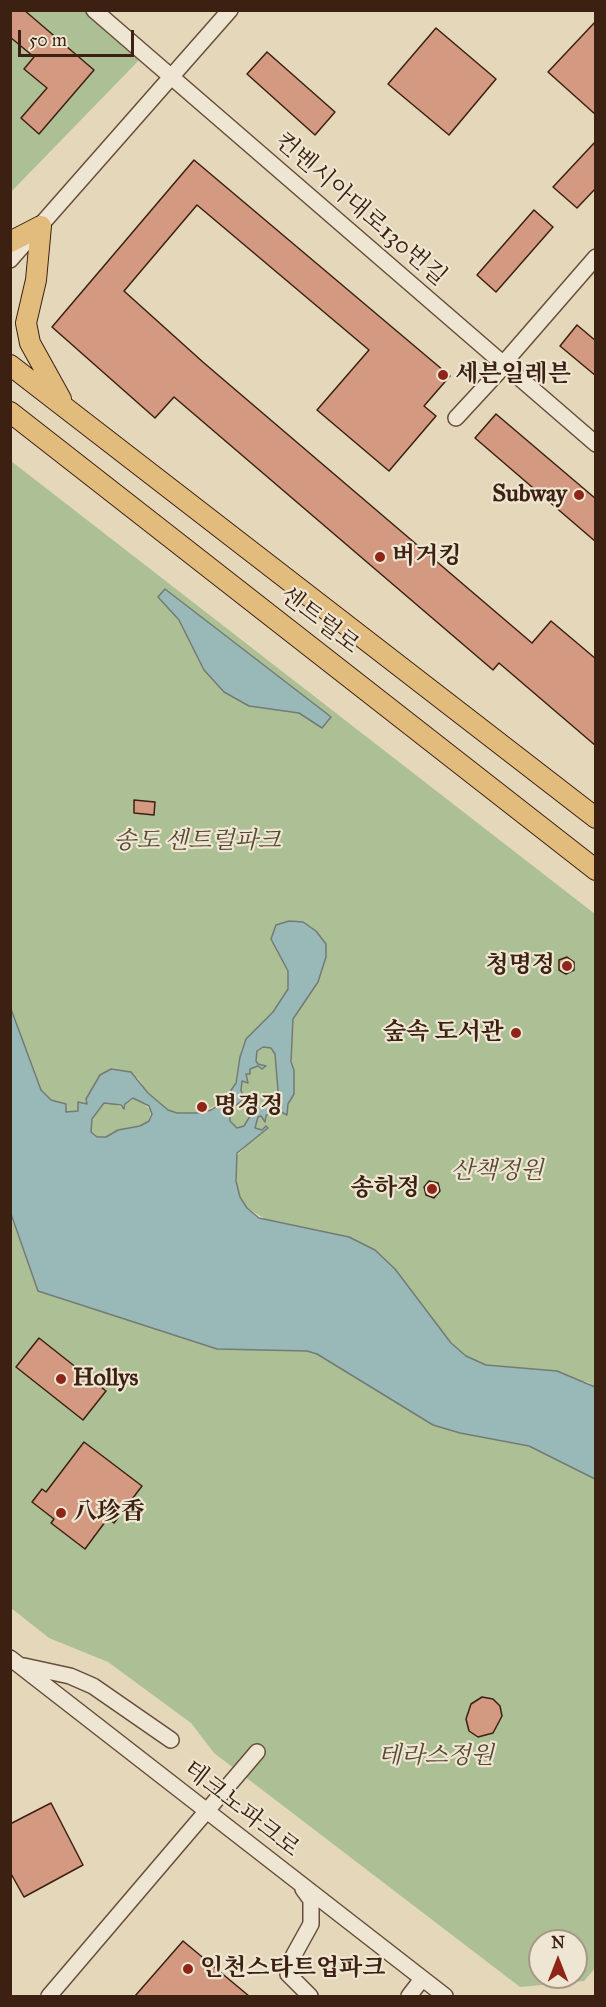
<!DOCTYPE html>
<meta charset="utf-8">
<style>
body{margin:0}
#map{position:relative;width:606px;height:2007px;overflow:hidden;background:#e5d8ba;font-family:"IM FELL Great Primer",serif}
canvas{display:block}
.frame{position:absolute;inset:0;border:12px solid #3c2011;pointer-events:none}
.north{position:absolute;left:528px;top:1929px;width:60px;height:60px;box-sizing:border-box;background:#eee6d2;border:2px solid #a79785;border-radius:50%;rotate:0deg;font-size:16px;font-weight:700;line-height:24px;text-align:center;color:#3c2011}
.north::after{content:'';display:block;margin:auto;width:21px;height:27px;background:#8f2418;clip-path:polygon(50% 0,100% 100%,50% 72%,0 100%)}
.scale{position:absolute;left:18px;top:30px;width:116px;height:27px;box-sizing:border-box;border:3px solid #3c2011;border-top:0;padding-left:8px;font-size:18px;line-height:21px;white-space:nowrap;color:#3c2011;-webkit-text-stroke:4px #eee6d2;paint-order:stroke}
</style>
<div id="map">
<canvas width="606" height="2007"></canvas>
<div class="frame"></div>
<div class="north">N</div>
<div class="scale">50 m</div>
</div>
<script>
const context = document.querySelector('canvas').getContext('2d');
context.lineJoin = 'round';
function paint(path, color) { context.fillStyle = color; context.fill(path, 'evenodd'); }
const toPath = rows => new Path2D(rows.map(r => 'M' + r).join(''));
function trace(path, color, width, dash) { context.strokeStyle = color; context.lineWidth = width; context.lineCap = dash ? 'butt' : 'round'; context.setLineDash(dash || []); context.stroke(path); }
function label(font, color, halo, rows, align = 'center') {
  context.font = font + ' "IM FELL Great Primer","Noto Serif KR",serif'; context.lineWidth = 4.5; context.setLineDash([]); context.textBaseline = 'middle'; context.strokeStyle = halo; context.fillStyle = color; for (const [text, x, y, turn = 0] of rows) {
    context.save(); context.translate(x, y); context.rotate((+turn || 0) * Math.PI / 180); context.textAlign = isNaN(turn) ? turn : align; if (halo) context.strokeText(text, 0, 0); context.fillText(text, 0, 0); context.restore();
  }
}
paint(toPath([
 [11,11,91,11,145,54,11,192],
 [11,461,595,914,595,1387,588,1382,486,1365,466,1356,451,1343,395,1269,375,1250,349,1237,267,1220,247,1208,237,1190,236,1156,262,1131,254,1127,258,1117,261,1116,263,1121,266,1121,266,1116,272,1110,279,1115,281,1112,287,1115,288,1104,292,1097,292,1019,242,1048,234,1089,222,1102,200,1113,177,1113,168,1110,148,1093,138,1078,111,1069,100,1075,86,1099,87,1104,78,1103,78,1112,66,1112,66,1104,51,1100,41,1090,11,1009],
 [263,1047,271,1048,275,1054,278,1090,274,1096,253,1111,244,1126,237,1128,230,1121,231,1107,244,1099,241,1090,242,1081,248,1083,246,1074,250,1074,250,1069,265,1065,258,1064,256,1061,257,1051],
 [135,1098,151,1110,149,1121,140,1126,118,1130,106,1137,96,1137,91,1132,90,1124,104,1103,110,1102,125,1109,126,1103],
 [10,1214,38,1291,217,1349,307,1351,317,1354,433,1425,461,1433,529,1446,595,1479,596,1967,584,1981,520,1987,214,1753,191,1723,108,1662,49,1638,11,1608],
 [540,1941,576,1941,576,1977,540,1977]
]), '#adc095');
const water = toPath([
 [165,589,326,713,331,717,322,728,299,713,249,706,224,692,204,670,179,620,158,597,165,589],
 [289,921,303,922,316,931,326,944,326,957,318,982,293,1019,291,1062,294,1070,294,1094,288,1104,287,1115,281,1112,276,1115,272,1110,266,1116,265,1122,261,1116,258,1117,255,1128,262,1130,266,1126,268,1128,237,1153,236,1181,240,1197,247,1208,259,1218,349,1237,375,1250,395,1269,451,1343,466,1356,486,1365,557,1371,595,1387,595,1479,529,1446,460,1433,433,1425,317,1354,307,1351,217,1349,38,1291,11,1214,11,1009,41,1090,51,1100,66,1104,66,1112,78,1111,78,1102,87,1104,86,1099,100,1075,111,1069,131,1072,148,1093,168,1110,177,1113,200,1113,211,1110,223,1102,236,1083,240,1057,246,1039,273,1012,288,989,288,971,271,939,276,925,289,921],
 [263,1047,271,1048,275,1054,278,1090,274,1096,253,1111,244,1126,237,1128,230,1121,230,1110,244,1099,241,1090,242,1081,248,1083,246,1074,250,1074,250,1069,258,1066,262,1069,266,1066,258,1064,256,1061,257,1051,263,1047],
 [133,1098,149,1106,152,1114,149,1121,140,1126,118,1130,106,1137,97,1137,91,1132,92,1119,104,1103,121,1105,124,1109,125,1104,133,1098]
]);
paint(water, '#99b8b8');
trace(water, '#747b75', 1.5);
const building = toPath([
 [10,10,24,10,94,70,39,134,21,118,47,88,24,69,34,57,10,37,10,10],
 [596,21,596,115,548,72,596,21],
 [436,28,496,79,449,135,388,84,436,28],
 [267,52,335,112,315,135,247,74,267,52],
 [596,141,596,188,577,208,553,187,596,141],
 [194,160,450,376,424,406,436,416,389,471,317,410,369,350,197,205,124,291,204,363,532,643,551,621,596,659,596,746,499,663,493,670,174,397,155,418,52,327,194,160],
 [534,210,553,227,496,292,477,275,534,210],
 [577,325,596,341,596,376,560,346,577,325],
 [496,414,596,499,596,542,475,438,496,414],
 [134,800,155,802,154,815,134,813,134,800],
 [567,957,574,962,574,970,566,974,559,970,559,960,567,957],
 [429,1181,438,1183,440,1191,434,1198,426,1195,424,1187,429,1181],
 [39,1338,106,1391,83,1420,16,1367,39,1338],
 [84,1442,142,1486,114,1523,108,1518,85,1549,51,1523,54,1519,32,1502,42,1489,46,1492,84,1442],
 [482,1697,493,1699,500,1706,502,1716,493,1733,478,1737,469,1731,466,1719,471,1704,482,1697],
 [51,1803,83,1865,24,1897,10,1872,10,1824,51,1803],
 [183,1941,249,1996,135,1996,183,1941]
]);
paint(building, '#d39981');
trace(building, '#3c2011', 1.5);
const minor = toPath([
 [94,10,596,444],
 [10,260,230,10],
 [503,364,596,257],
 [456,418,505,365],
 [10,1658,445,1996],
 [24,1666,70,1676,93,1686,171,1740],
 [303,1889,311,1900,311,1924,290,1962,288,1974,310,1996],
 [49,1996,257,1752],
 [409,1996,422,1979]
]);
const major = toPath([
 [41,226,36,280,26,323,30,343,61,399],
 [10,242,41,226],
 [10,365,596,818],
 [10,412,596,870]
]);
trace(minor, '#664e3b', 18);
trace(major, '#3c2011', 22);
trace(minor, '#eee6d2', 15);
trace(major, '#e2bc7d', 20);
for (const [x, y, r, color] of [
 [443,375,6,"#8f2418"],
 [579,495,6,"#8f2418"],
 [380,557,6,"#8f2418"],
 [567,966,6,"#8f2418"],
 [516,1033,6,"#8f2418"],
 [202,1107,6,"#8f2418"],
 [432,1189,6,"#8f2418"],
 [61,1379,6,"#8f2418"],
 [61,1513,6,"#8f2418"],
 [188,1969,6,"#8f2418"]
]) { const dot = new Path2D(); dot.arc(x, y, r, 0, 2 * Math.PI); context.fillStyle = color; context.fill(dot); trace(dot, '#eee6d2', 2); }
label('24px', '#3c2011', '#eee6d2', [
 ["컨벤시아대로130번길",360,210,41],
 ["센트럴로",319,621,38],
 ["테크노파크로",241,1810,38]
]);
label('bold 24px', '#3c2011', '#eee6d2', [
 ["세븐일레븐",455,375],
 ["Subway",567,495,"right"],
 ["버거킹",392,557],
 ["청명정",555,966,"right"],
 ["숲속 도서관",504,1033,"right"],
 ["명경정",214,1107],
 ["송하정",420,1189,"right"],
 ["Hollys",73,1379],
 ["八珍香",73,1513],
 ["인천스타트업파크",200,1969]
], 'left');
label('italic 24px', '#584832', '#eee6d2', [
 ["송도 센트럴파크",197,842],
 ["산책정원",497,1172],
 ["테라스정원",436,1757]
]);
</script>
